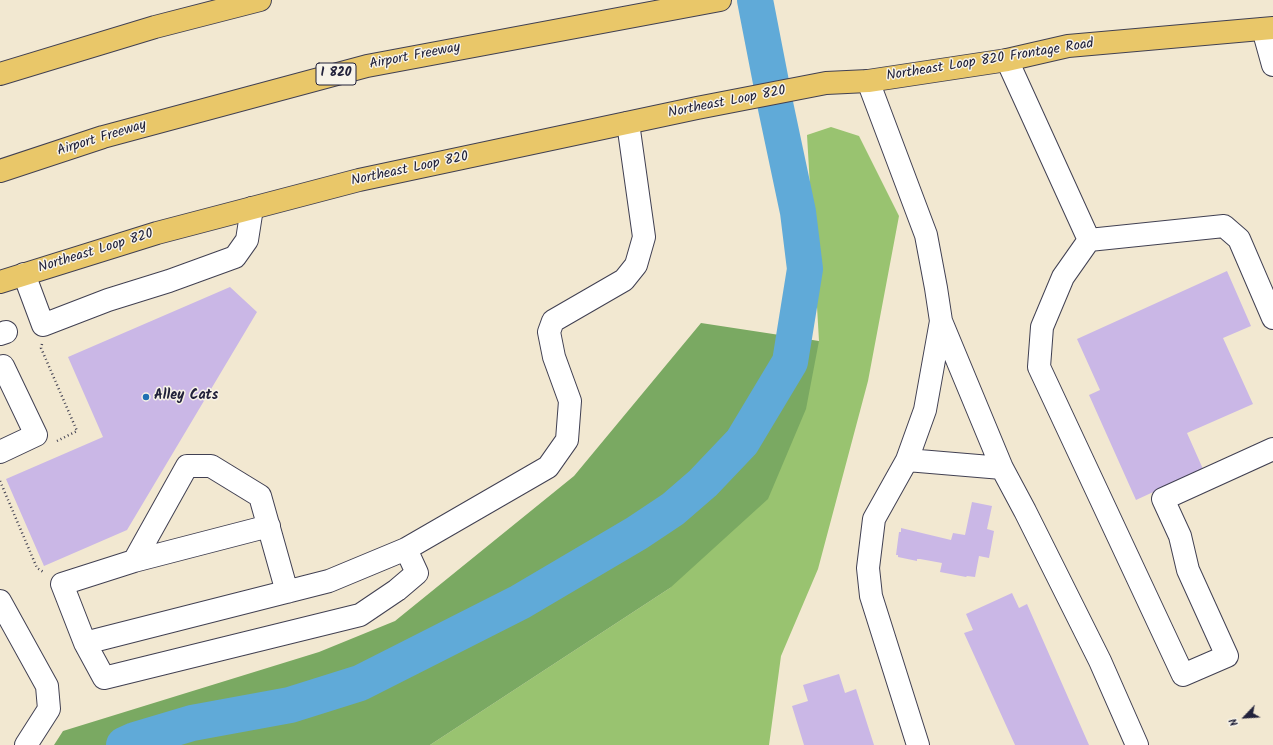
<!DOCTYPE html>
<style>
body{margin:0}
#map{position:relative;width:1273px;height:745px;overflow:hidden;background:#f2e8d1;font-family:Kalam,sans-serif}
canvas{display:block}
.north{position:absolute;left:1225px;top:697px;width:40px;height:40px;-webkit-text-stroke:3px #f7f3e8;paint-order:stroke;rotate:245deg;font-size:11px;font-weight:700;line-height:16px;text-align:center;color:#22223b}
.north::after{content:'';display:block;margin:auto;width:14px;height:18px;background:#22223b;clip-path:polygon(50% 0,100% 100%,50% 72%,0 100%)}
</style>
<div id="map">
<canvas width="1273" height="745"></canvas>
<div class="north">N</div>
</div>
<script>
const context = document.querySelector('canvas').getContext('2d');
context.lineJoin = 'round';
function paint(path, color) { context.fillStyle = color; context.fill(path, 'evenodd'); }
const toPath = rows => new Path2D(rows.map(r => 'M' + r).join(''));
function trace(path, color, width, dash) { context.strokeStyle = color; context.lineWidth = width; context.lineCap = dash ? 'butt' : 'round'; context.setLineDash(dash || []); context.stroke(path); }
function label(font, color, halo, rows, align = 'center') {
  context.font = font + ' Kalam,sans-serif'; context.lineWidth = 3; context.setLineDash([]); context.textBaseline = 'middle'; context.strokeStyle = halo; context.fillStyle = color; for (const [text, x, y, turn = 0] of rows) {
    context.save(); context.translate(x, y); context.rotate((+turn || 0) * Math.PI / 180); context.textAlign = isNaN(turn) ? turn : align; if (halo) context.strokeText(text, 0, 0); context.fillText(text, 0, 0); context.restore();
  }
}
paint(toPath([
 [831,127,859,136,899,216,868,381,818,569,781,656,769,745,430,745,670,588,819,341,807,135]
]), '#99c370');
paint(toPath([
 [701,323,819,341,806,409,768,499,670,588,430,745,54,745,63,731,319,652,395,621,574,476]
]), '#7aa962');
trace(toPath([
 [124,745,135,740,192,723,290,705,360,683,520,602,637,533,673,509,703,483,742,442,790,362,805,269,798,212,776,108,755,0]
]), '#60aad8', 36);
paint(toPath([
 [1227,271,1251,326,1223,338,1253,404,1187,433,1203,469,1136,500,1089,395,1100,390,1077,339],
 [230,287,257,312,127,530,44,566,6,479,103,437,68,357],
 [972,502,992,506,987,529,994,531,989,558,979,556,975,577,967,576,966,577,940,572,942,563,920,559,917,559,917,561,898,557,898,555,896,555,899,532,901,532,901,528,951,540,953,533,965,535],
 [1012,593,1019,608,1027,604,1089,745,1015,745,964,633,973,630,966,614],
 [839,674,845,693,856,689,874,745,804,745,792,706,808,701,803,685]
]), '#cab7e6');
const minor = toPath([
 [1263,29,1273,65],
 [1007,60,1089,240,1224,226,1239,239,1273,318],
 [868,81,926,235,936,288,941,321,925,410,907,460,874,519,868,568,871,596,918,745],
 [1089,240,1063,277,1042,327,1039,367,1183,675,1227,656,1188,570,1180,536,1163,499,1273,449],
 [24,274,43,325,108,300,169,281,235,257,247,240,252,208],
 [941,321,1002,468,1025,511,1100,661,1137,745],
 [0,334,6,332],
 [0,367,3,366,36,435,0,452],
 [907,460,1002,468],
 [134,561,269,526],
 [287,592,260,496,211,466,187,466,134,561,62,584,85,643,104,678,360,615,397,590,417,573,406,549],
 [0,601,47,686,49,709,26,745],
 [85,643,329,581,406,549,548,467,567,440,570,401,554,357,549,332,553,321,624,280,636,265,644,237,628,123]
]);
const major = toPath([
 [0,282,157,233,359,180,697,108,826,83,868,81,1007,60,1068,46,1273,28]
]);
const highway = toPath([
 [0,74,155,27,260,0],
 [0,171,103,137,367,66,720,0]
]);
trace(minor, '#414052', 24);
trace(major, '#414052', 24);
trace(highway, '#414052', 24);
trace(toPath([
 [42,344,41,348,77,431,57,441],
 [0,481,37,568,45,573]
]), '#414052', 2.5, [1, 3]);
trace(minor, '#fff', 22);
trace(major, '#e9c769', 22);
trace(highway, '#e9c769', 22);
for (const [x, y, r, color] of [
 [146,397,4,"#1f6fb2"]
]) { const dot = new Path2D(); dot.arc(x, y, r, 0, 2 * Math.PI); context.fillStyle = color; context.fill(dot); trace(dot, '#f7f3e8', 1.5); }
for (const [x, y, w] of [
 [336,74,40]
]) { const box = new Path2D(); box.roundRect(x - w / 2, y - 11, w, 22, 3); context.fillStyle = '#f7f3e8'; context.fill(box); trace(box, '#22223b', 1); }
label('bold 13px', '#22223b', null, [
 ["I 820",336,74]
]);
label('14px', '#22223b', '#f7f3e8', [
 ["Airport Freeway",415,57,-11],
 ["Northeast Loop 820 Frontage Road",990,61,-9],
 ["Northeast Loop 820",727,103,-11],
 ["Airport Freeway",102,139,-17],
 ["Northeast Loop 820",410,170,-12],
 ["Northeast Loop 820",96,252,-17]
]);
label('bold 14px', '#22223b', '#f7f3e8', [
 ["Alley Cats",154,397]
], 'left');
</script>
